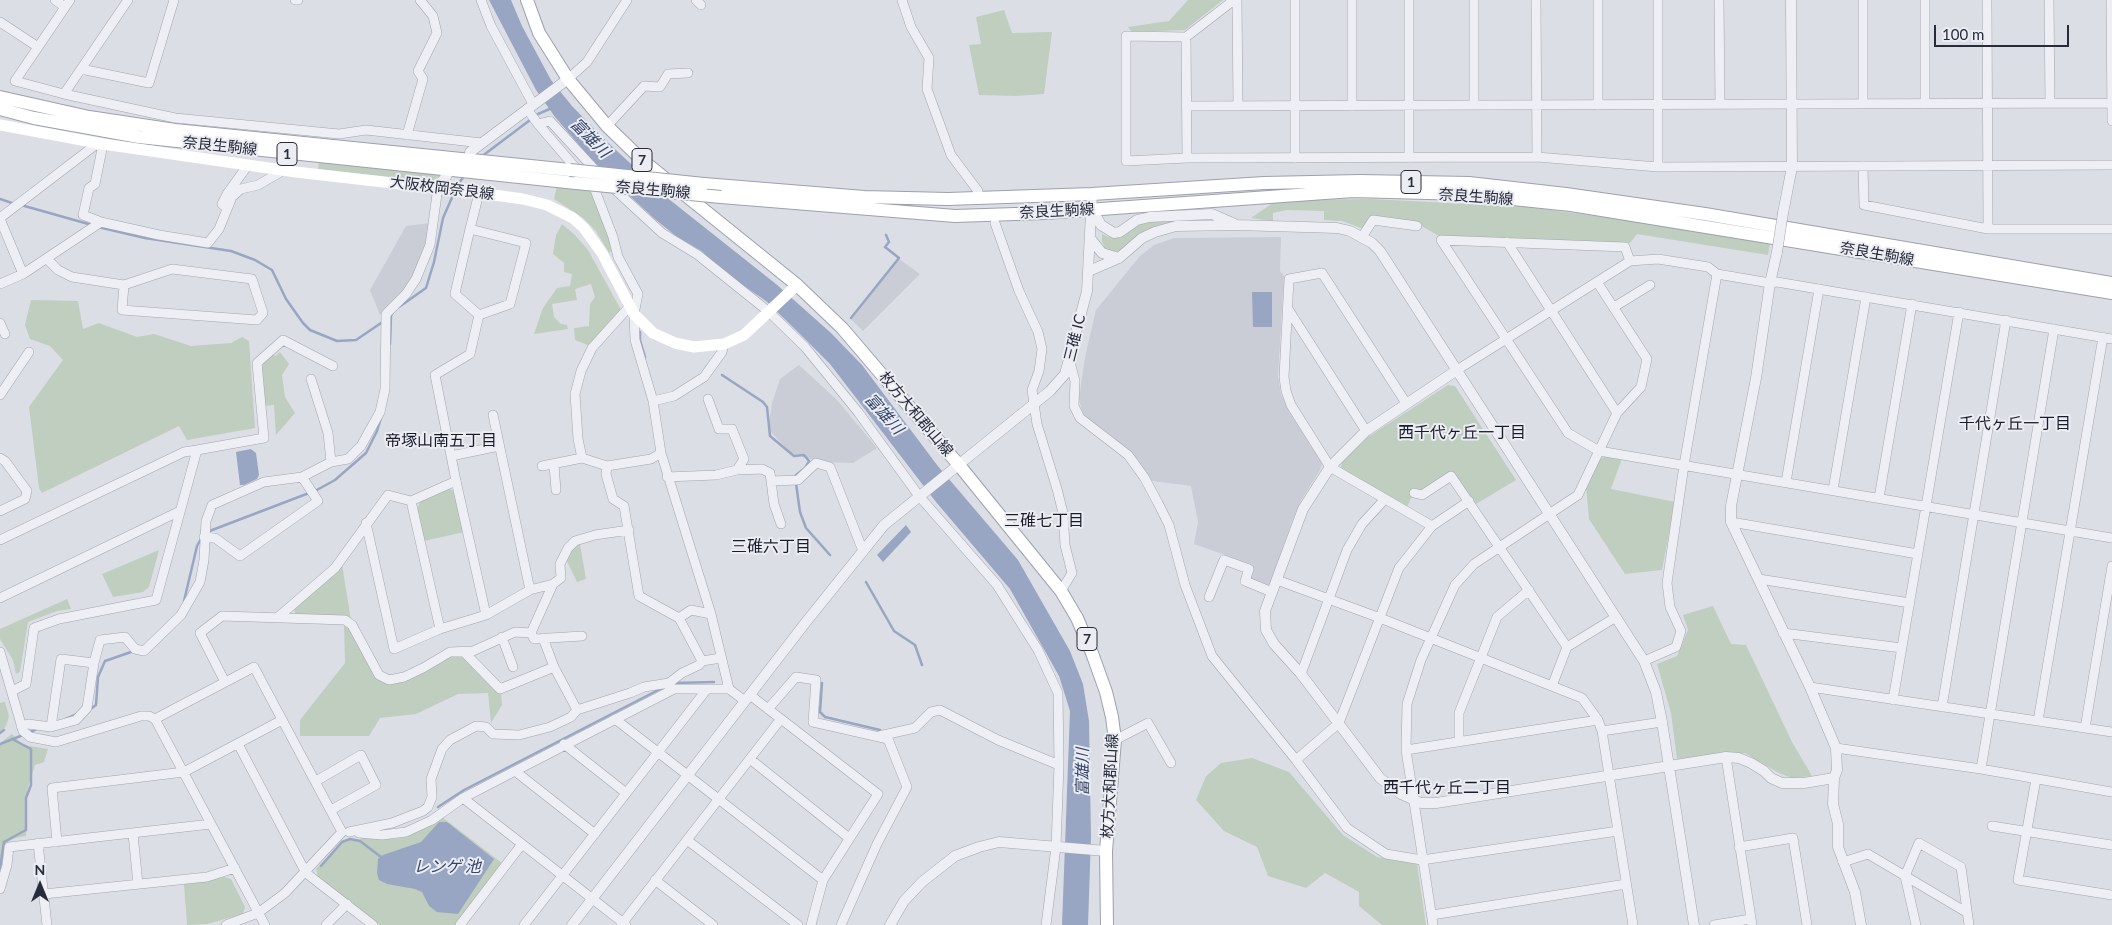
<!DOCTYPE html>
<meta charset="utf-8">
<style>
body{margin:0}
#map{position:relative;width:2112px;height:925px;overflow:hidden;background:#dcdee5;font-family:Lato,sans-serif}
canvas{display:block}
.north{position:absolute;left:15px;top:860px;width:50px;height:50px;-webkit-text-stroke:4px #ebedf3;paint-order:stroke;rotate:0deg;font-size:14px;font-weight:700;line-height:20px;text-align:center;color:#272b3a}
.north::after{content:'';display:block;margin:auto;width:18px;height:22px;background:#272b3a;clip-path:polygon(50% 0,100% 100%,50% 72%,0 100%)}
.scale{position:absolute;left:1934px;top:25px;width:135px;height:22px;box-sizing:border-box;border:2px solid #272b3a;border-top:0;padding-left:6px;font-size:15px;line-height:18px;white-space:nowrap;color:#272b3a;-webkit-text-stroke:4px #ebedf3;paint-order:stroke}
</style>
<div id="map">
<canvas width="2112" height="925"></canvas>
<div class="north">N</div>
<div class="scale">100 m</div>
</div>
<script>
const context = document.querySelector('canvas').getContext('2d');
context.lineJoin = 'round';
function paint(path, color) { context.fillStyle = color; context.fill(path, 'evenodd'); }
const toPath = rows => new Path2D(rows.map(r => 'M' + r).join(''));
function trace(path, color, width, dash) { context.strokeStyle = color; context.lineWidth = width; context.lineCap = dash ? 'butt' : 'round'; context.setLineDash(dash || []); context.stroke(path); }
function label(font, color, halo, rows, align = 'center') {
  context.font = font + ' Lato,"Noto Sans JP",sans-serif'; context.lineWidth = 4; context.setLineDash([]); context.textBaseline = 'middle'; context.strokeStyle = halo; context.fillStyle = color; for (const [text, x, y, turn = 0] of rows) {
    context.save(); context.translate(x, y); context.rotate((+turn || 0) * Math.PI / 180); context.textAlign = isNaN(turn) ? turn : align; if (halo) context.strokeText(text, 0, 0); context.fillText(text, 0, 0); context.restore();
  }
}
paint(toPath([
 [431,223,419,266,403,294,380,315,370,290,406,226],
 [1281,237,1280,271,1284,276,1278,376,1281,394,1289,412,1322,463,1320,470,1302,499,1292,521,1270,586,1249,579,1253,565,1194,544,1198,522,1191,486,1152,481,1129,452,1113,437,1083,415,1079,399,1085,357,1096,310,1140,256,1154,245,1174,238],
 [899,259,920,274,863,331,851,319],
 [799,365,837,400,877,448,853,463,820,462,791,453,768,429,772,403,780,379]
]), '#cacdd6');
paint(toPath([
 [1188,0,1223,0,1185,30,1132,32,1128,27,1169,21],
 [1004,10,1012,33,1052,32,1044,94,1016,96,979,95,969,45,981,44,976,17],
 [319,161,442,174,434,180,417,180,318,169],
 [557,186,590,189,610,240,611,251,609,253,596,231,583,218,554,199],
 [1371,199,1527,207,1649,223,1770,244,1768,255,1637,234,1630,243,1439,236,1418,224,1371,217,1364,229,1342,221,1324,220,1324,211,1287,210,1273,213,1273,221,1251,218,1277,200],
 [1210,217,1210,219,1167,223,1154,227,1143,232,1121,250,1114,252,1105,249,1102,241,1102,234,1108,237,1120,238,1144,222],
 [562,224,575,235,588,250,620,308,620,313,593,347,575,340,574,328,589,326,590,304,595,297,591,284,575,289,577,300,552,304,554,317,561,324,567,325,568,329,534,334,543,308,557,288,570,286,572,274,564,272,564,263,553,254,556,235],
 [31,300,78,301,83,329,99,323,137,337,154,334,191,346,231,343,242,337,249,341,255,428,187,440,179,426,42,493,39,488,29,407,63,360,50,346,30,339,25,325],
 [280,352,289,364,282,375,285,397,295,413,276,435,274,405,265,406,262,368,264,362,273,354,275,356],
 [1448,385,1455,386,1516,480,1476,504,1452,471,1421,492,1415,490,1407,507,1341,469,1342,462,1368,437],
 [1606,456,1621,459,1621,461,1611,489,1675,502,1662,570,1625,574,1589,519,1586,487,1600,459],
 [448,488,455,492,464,532,424,541,417,509,420,502],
 [580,544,586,579,577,582,566,559,570,550],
 [159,550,149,587,143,592,113,597,102,574],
 [342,564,351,621,296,616,294,609],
 [67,599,71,609,57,611,28,622,20,672,16,674,13,660,0,639,0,629],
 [1713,606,1731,644,1746,645,1792,742,1812,776,1792,778,1779,773,1745,753,1677,759,1671,713,1657,664,1677,656,1688,630,1683,615],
 [344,624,349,627,384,681,450,655,460,654,501,691,502,705,491,723,488,693,458,694,416,714,380,718,369,736,300,736,300,720,345,663],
 [5,702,9,716,6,726,0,732,0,703],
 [12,734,23,745,48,749,44,762,35,765,27,791,26,836,15,838,6,843,4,864,0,876,0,743],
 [1252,758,1289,772,1343,835,1377,857,1417,864,1426,925,1382,925,1359,906,1359,892,1325,873,1306,888,1268,876,1257,847,1224,831,1196,800,1206,776,1221,763],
 [442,817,502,863,455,925,380,925,318,877,316,869,342,841,350,838,360,840,361,838,394,839,406,837,425,828],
 [224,877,231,879,245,907,243,914,207,924,187,925,184,884]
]), '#bfcebe');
paint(toPath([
 [489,0,511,0,522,26,551,80,572,106,603,138,670,200,776,284,831,333,862,365,937,465,1018,560,1070,651,1083,684,1089,721,1091,837,1088,925,1062,925,1070,711,1059,676,1010,589,936,502,830,364,799,333,766,301,712,264,703,252,676,236,656,220,597,166,555,117,536,90],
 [1252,292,1272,292,1272,327,1253,327],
 [251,449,256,453,259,475,257,479,244,485,240,485,236,452],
 [906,525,911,532,883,562,877,555],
 [439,822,447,822,494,859,458,914,437,912,429,906,422,892,415,889,387,884,379,880,377,873,378,859,383,855,421,842]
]), '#99a6c3');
trace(toPath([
 [481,157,538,114,552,108],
 [457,186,464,176],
 [0,199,15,204],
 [21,205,92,225],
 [98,227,145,238,231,251,255,260,272,270,286,299,303,323,310,330,337,341,356,340,384,321],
 [399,307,426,288,434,262,443,218,454,193],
 [851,318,899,258,885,247,889,242,886,235],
 [640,332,640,340,645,357],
 [390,344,391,316,393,312],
 [722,375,763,402,767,407,770,436,794,456,804,455,809,461,805,468,795,476,800,512,806,528,830,555],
 [315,491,335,480,366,453,377,431,381,418],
 [207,532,309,493],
 [866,582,894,631,915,645,922,665],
 [184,601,197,546,202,537],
 [674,683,714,682],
 [822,683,820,712,825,717,880,730],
 [89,710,96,705,98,677,105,661,134,651],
 [66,719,77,714],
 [0,733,4,730],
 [28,733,39,728],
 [0,744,23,735],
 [438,807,464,790,664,687],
 [321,866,342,842,350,839,360,841,381,857],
 [0,868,4,842,26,830,26,798,31,785,31,749,12,739]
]), '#99a6c3', 2.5);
const minor = toPath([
 [55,0,65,7],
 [70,0,15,81,64,94,175,118,339,134,366,130,482,143],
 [295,0,298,0],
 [481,0,491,26,533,104],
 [696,0,701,5],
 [902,0,911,27,929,58,927,89,951,155,978,191],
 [1237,0,1238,106],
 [1352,0,1352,106],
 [1409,0,1409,158],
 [1474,0,1474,105],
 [1536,0,1537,157],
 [1598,0,1598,105],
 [1658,0,1658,167],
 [1719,0,1720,104],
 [1863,0,1863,104],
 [1925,0,1925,104],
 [1987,0,1988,229],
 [2049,0,2050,103],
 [2111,0,2112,121],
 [0,22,38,47],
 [1186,37,1126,36,1126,161,1187,158,1537,157,1658,167,2112,165],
 [81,69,149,83,174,0],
 [568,79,587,62,627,0],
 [64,94,128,0],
 [1186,106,2112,103],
 [527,109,538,124,550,121,598,173],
 [538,124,579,172],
 [607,126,644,86,660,87,668,74,688,73],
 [407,135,423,79,418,71,437,33,433,16,420,0],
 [103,144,95,184,89,188,83,215,101,222,159,235,208,243,219,229,232,197,241,189,258,185,284,170],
 [1187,158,1186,37,1234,0],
 [1295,158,1295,0],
 [1863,166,1864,205,1988,229,2112,229],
 [588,182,595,190,613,237,618,257,638,294,634,314,635,340,653,401,661,453,711,614,729,689],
 [611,186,662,233,698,255,769,312,805,347,858,412,919,496,997,585,1038,650,1058,693,1059,765],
 [224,206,222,204,227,194,248,165],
 [0,218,98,143],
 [0,219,23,274],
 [995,223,1019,291,1038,332,1042,349,1039,371,1032,390,1037,424,1057,489,1063,513,1065,545,1072,573,1061,591],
 [470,229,526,243,510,304,479,315,455,294,456,289,470,229,479,193],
 [1362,237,1373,220,1417,226],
 [1507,242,1617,413],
 [47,259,58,270,72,277,124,285,172,269,252,279,263,313,257,320,122,310,124,285],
 [1630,261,1625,247,1441,240,1568,433,1599,451,2112,538],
 [0,284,23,274,101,222],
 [629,307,592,348,581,371,575,394,578,439,582,458,607,466,651,459,661,453],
 [1614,307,1650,285],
 [1288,309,1366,431],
 [479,315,470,354,435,375,456,481,486,615],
 [0,323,5,334],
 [1070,362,1075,381,1074,406,1080,418,1128,455,1144,477,1158,503,1169,525,1185,585,1212,656,1296,760,1347,828,1386,854,1422,860,1618,831],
 [1457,370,1630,261,1658,259,1708,267,1717,274,1770,283,1777,282,2112,339],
 [311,379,328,433,331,462],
 [0,395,29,352],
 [653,401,674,396,704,377,722,352,724,344],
 [1406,403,1322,273,1289,279,1284,377,1286,391,1291,405,1330,467,1432,526],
 [493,415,530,590],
 [451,456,499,446],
 [0,458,5,461,27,491,25,499,0,511],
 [554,465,556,490],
 [542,466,582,458],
 [607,466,606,474,613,499,624,506,639,596,679,618,691,610,711,614],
 [737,470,762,469,770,473,774,504,781,524],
 [667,477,716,475,737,470,744,459,732,429,719,429,708,399],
 [771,481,798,480,816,463,830,467,863,551],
 [1786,482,1819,289],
 [1833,490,1866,297],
 [1414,493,1422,495,1451,476,1567,647],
 [1879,498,1912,304],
 [411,501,440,629],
 [1731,522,1918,554],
 [366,523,394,649,440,629,486,615,530,590,553,584,531,633],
 [204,537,215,538,240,556,318,501,302,477],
 [0,540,184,452,197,450],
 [1759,579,1910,603],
 [1277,580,1380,618,1582,698,1598,720,1602,731,1633,925],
 [553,584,561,578,560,564,568,548,575,541,595,535,629,530],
 [1209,597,1224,560,1249,569,1245,581,1272,592],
 [0,598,180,511],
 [277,618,335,568,388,495,411,501,456,481],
 [679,618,702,661],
 [1783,633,1902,648],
 [502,637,513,667],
 [543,638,554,667,577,710],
 [0,652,23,731,30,737,56,742,141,716,149,716,155,719,265,925],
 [464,652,500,689,554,667],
 [1644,661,1676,647,1681,631,1670,607,1667,583,1684,465,1717,274],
 [1301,674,1347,550,1362,524,1385,499],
 [225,682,200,633,222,616,345,620,352,625,379,675,389,680,404,677,423,668,450,652,473,651,515,632,531,633,534,639,582,636],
 [1552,686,1567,647,1616,617],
 [1810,687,2112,732],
 [12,691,26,684,34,628,59,619,156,600,197,450,264,438,257,363,283,340,333,366],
 [750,695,878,794,823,880,811,925],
 [1893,700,1959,312],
 [1942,707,2006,320],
 [768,709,796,677,816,680,813,722,888,739,907,787,877,844,841,925],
 [155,719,254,667,342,832,285,893,258,913,226,925],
 [615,719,823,880],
 [2038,721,2103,337],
 [21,726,28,724,51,727,76,720,87,708,94,663,100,640,125,637,135,649,144,651,181,615,200,582,204,560,206,521,212,505,264,482,302,477,331,462,348,459,361,446,380,412,385,389,386,314,406,294,416,279,430,245,438,187],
 [51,727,61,659,94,663],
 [2085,728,2112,566],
 [1602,731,1662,722],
 [879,736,915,728,931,712,940,710,998,740,1059,765,1056,847,1046,925],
 [1115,740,1148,723,1171,763],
 [1459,742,1459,713,1497,617,1529,590],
 [238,744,306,873,373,925],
 [564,744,626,793],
 [1836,748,1981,769,2112,792],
 [1406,750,1598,720],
 [1726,757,1752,925],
 [750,759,849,838],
 [1296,760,1339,723,1399,568,1432,526,1469,501],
 [1981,769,2054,329],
 [515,771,595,834],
 [2036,779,2018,880,2112,895],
 [316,781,361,755,376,785,331,810],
 [463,798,626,925],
 [1992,826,2112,845],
 [349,832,392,823,423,811,428,807,432,797,431,779,442,749,450,740,476,726,486,727,493,734,519,735,550,727,571,717,577,710,630,693,644,687,669,683,682,673,699,665,702,661,721,658],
 [359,833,382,835,406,832,432,820,463,798,515,771,674,689,729,689,745,701],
 [133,834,138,884],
 [687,840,798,925],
 [57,842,52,788,184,772,282,720],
 [38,843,47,925],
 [1739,847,1793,838,1807,925],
 [1843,862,1868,854,1966,912],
 [655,880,713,925],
 [0,889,7,865,9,847,211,824],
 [44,894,207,877,235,868],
 [1432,915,1626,884],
 [326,925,347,904],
 [460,925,522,844],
 [524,925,707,689],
 [621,925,780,720],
 [1433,925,1406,750,1407,704,1421,660,1455,585,1474,564,1578,495,1617,413,1641,387,1647,359,1597,282],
 [1714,925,1751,919],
 [1916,925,1905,876,1919,843,1961,867,1969,925]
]);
const tertiary = toPath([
 [470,152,568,79],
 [438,187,447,175],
 [1092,209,1101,225,1114,233,1120,232,1137,220,1150,217,1212,214,1235,224],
 [1783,213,1792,167,1791,0],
 [1090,238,1102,253,1119,258],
 [1777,252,1770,283,1756,378,1731,506,1731,522,1810,687,1836,748,1837,770,1834,778,1833,804,1838,824,1838,847,1855,892,1861,925],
 [1089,271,1119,258,1142,238,1155,232,1176,226,1236,225,1337,228,1350,231,1372,243,1380,251,1644,661,1656,692,1662,722,1694,925],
 [1457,370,1366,431,1330,467,1303,509,1265,611,1266,630,1274,644,1301,674,1380,778,1401,794,1421,803,1436,803,1726,757,1739,758,1751,763,1764,771,1771,778,1782,783,1804,783,1834,778],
 [572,925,806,622,884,525,1050,391,1065,374,1087,291,1092,194],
 [890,925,904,901,922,882,955,856,979,847,999,842,1106,851]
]);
const primary = toPath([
 [527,0,539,33,568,79,607,126,642,160,797,285,842,328,959,465,1061,591,1077,618,1092,653,1106,692,1112,717,1115,740,1106,851,1107,925],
 [0,97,89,117,175,130,570,170],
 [0,109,34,118,139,137,576,183],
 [704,184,864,197,948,199,1092,194,1264,183,1360,181,1469,183,1566,194,1705,214,2112,283],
 [721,197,955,216,1045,213,1353,191,1465,194,1571,205,2112,293]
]);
trace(minor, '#a2a5ae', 10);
trace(tertiary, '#a2a5ae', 11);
trace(primary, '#9ca1b0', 14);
trace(minor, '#eeeff4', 9);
trace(tertiary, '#eeeff4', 10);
trace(toPath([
 [0,125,103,144,296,172,479,193,523,199,547,205,573,218,584,228,602,253,634,314,653,333,675,343,694,347,724,344,744,335,797,285]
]), '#fff', 11);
trace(primary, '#fff', 12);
const tertiaryBridge = toPath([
 [1777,252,1783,213]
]);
const primaryBridge = toPath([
 [570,170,704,184],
 [576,183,721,197]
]);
trace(tertiaryBridge, '#a2a5ae', 11, []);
trace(primaryBridge, '#9ca1b0', 14, []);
trace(tertiaryBridge, '#eeeff4', 10);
trace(primaryBridge, '#fff', 12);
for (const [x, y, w] of [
 [287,154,20],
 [642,160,20],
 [1411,182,20],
 [1087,639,20]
]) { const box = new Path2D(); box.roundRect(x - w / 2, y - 11.5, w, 23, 4); context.fillStyle = '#ebedf3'; context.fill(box); trace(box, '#272b3a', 1); }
label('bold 14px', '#272b3a', null, [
 ["1",287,154],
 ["7",642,160],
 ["1",1411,182],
 ["7",1087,639]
]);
label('15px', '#272b3a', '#ebedf3', [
 ["奈良生駒線",220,146,6],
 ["大阪枚岡奈良線",442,188,7],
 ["奈良生駒線",653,190,5],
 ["奈良生駒線",1476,197,4],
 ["奈良生駒線",1057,211,-3],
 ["奈良生駒線",1877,254,10],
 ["三碓 IC",1075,338,-76],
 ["枚方大和郡山線",916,414,50],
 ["枚方大和郡山線",1110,786,-87]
]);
label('italic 16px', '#35446a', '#ebedf3', [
 ["富雄川",590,138,45],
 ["富雄川",884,414,48],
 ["富雄川",1083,772,-90],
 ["レンゲ 池",447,867]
]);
label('16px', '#191c2b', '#ebedf3', [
 ["千代ヶ丘一丁目",2015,424],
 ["西千代ヶ丘一丁目",1462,433],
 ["帝塚山南五丁目",441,441],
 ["三碓七丁目",1044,521],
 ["三碓六丁目",771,547],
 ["西千代ヶ丘二丁目",1447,788]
]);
</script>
